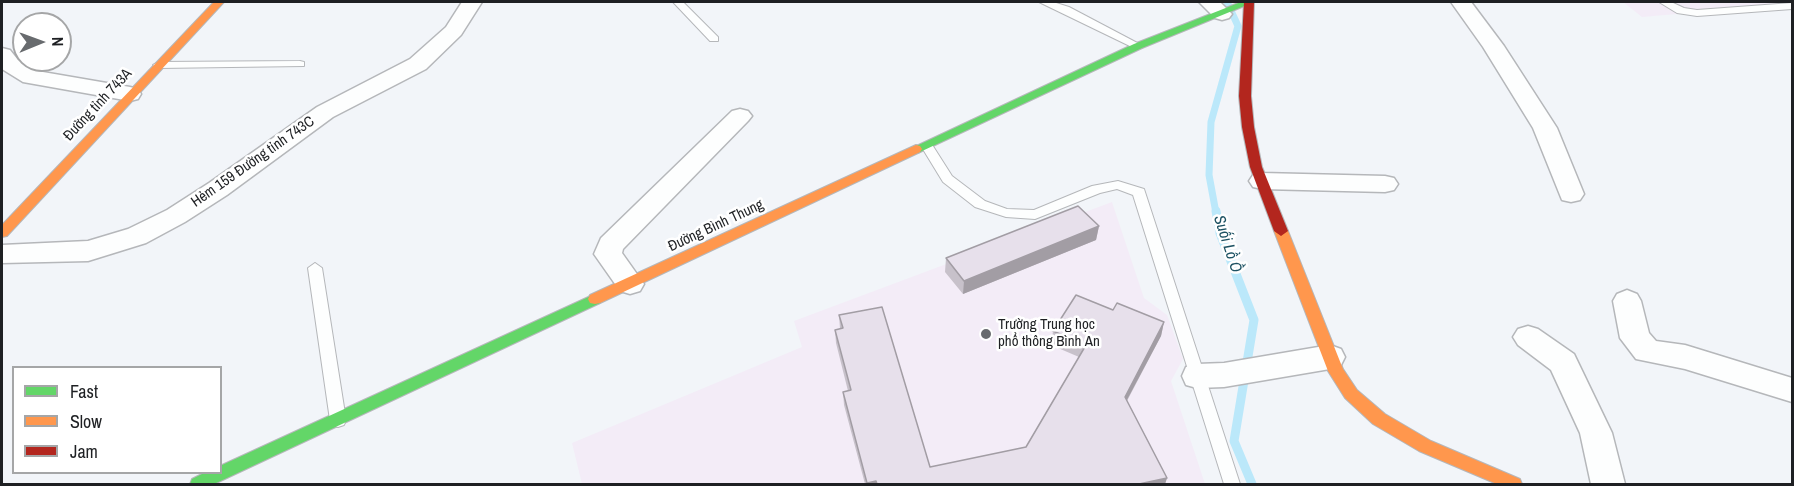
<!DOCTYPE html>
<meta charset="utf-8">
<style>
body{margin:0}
#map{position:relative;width:1794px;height:486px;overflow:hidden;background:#f2f5f9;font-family:"Archivo Narrow",sans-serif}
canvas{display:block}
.frame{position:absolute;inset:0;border:3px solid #1e2023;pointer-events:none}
.legend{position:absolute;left:12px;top:366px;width:210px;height:108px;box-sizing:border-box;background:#fff;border:2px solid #a5a6a7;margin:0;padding:8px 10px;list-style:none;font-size:18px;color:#1e2023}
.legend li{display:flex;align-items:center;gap:12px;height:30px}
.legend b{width:30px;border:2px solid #a5a6a7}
.north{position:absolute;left:12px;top:12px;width:60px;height:60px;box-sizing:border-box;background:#fff;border:2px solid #a5a6a7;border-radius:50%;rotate:89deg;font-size:16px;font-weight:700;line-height:24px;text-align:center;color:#1e2023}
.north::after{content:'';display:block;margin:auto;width:21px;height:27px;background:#686b6e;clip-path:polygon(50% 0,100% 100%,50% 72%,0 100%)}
</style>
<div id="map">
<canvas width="1794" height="486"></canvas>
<div class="frame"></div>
<ul class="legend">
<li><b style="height:8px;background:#63d668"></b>Fast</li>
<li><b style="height:8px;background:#ff974d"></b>Slow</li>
<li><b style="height:8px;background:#b3261e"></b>Jam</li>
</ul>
<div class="north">N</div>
</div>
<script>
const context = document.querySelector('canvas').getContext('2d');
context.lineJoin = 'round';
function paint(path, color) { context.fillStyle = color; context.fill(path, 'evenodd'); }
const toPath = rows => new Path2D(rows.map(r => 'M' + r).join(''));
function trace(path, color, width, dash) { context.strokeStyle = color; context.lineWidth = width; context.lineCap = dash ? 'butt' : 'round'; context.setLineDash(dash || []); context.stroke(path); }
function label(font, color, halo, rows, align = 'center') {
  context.font = font + ' "Archivo Narrow",sans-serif'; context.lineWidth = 5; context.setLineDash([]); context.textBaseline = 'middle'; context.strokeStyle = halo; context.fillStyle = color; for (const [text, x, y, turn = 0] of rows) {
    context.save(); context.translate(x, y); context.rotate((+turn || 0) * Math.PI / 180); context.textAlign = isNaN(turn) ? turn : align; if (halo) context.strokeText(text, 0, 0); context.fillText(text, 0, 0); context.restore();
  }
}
paint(toPath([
 [1623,2,1792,2,1792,4,1642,17],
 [1112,202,1144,298,1167,315,1183,359,1171,381,1205,484,582,484,572,443,802,347,794,321]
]), '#f3ecf7');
trace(toPath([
 [1216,213,1209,175,1211,122,1238,26,1227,2]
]), '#bbe8fa', 7);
trace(toPath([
 [1216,211,1220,233,1254,320,1234,441,1252,484]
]), '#bbe8fa', 9);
const lane = toPath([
 [673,2,683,2,718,37,718,41,710,41,673,2],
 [1039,2,1053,2,1069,7,1143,46,1142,48,1134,48,1039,2],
 [1659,2,1671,2,1684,8,1697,10,1792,3,1792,9,1697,16,1677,13,1659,2],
 [300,61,304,62,304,66,159,68,153,65,159,62,300,61],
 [927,142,931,143,952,176,985,201,1007,209,1034,210,1092,186,1118,181,1144,189,1240,484,1224,484,1133,195,1117,189,1100,193,1035,219,1006,217,975,207,943,182,921,146,927,142],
 [315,263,322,268,346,420,344,425,338,427,332,425,330,420,308,268,315,263]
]);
const street = toPath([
 [462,2,482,2,461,35,426,69,333,117,227,195,185,222,146,243,88,261,2,263,2,245,88,241,128,229,167,210,209,183,317,107,410,59,446,27,462,2],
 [1199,2,1220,2,1232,14,1229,18,1222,20,1215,18,1199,2],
 [1451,2,1471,2,1504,46,1557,128,1584,194,1580,200,1571,202,1562,200,1533,128,1483,47,1451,2],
 [2,48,10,50,18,60,37,71,130,87,138,89,141,94,138,99,130,101,23,82,2,69,2,48],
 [740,109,748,111,752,116,748,121,623,249,622,253,644,284,640,291,630,294,620,291,594,254,601,238,732,111,740,109],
 [1262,173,1385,176,1394,178,1398,184,1394,190,1385,192,1262,189,1253,187,1249,181,1253,175,1262,173],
 [1627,290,1637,294,1641,301,1649,333,1656,341,1685,345,1792,378,1792,402,1685,369,1636,359,1620,338,1613,301,1617,294,1627,290],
 [1528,326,1538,329,1574,354,1612,433,1625,484,1591,484,1580,433,1551,370,1518,345,1513,337,1518,329,1528,326],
 [1330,345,1341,349,1345,357,1341,365,1330,369,1224,387,1197,388,1186,385,1182,376,1186,367,1197,364,1224,363,1330,345]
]);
const fast = toPath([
 [1241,2,1254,2,1142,48,920,152,916,153,910,149,1134,44,1241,2],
 [595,294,600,295,602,299,600,303,214,484,190,484,192,479,206,472,220,472,220,466,595,294]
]);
const slow = toPath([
 [214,2,224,2,7,236,2,237,2,225,214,2],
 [916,145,920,146,922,149,920,152,600,303,595,304,590,303,588,299,590,295,916,145],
 [1281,226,1288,231,1343,369,1357,390,1385,414,1431,441,1520,479,1522,484,1497,484,1419,451,1373,424,1345,398,1328,371,1274,231,1281,226]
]);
const jam = toPath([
 [1244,2,1254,2,1251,96,1254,127,1262,167,1288,231,1281,236,1274,231,1250,167,1242,127,1239,96,1244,2]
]);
trace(lane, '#b5b7ba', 2);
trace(street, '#b5b7ba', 3);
trace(fast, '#b5b7ba', 2);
trace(slow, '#b5b7ba', 2);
trace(jam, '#b5b7ba', 2);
paint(lane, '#fdfefe');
paint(street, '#fdfefe');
paint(fast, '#63d668');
paint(slow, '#ff974d');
paint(jam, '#b3261e');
paint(toPath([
 [1099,226,1096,240,963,294,945,272,946,258],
 [1113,310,1164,322,1161,336,1127,401,1167,478,1165,484,865,484,844,405,843,392,848,391,836,343,835,330,840,329,839,315,930,467,1026,447,1079,357,1051,345,1053,331]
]), '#c7c1ca');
paint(toPath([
 [1099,226,1096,240,963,294,964,281],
 [1164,322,1161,336,1121,411,1125,397],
 [1167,478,1165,484,1139,484],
 [876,481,876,484,867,484,867,483]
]), '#a29da4');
const building = toPath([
 [1078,206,1099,226,964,281,946,258,1078,206],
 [1076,295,1113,310,1117,303,1164,322,1125,397,1167,478,1139,484,877,484,876,481,867,483,843,392,851,390,835,330,843,328,839,315,882,307,930,467,1026,447,1086,345,1053,331,1076,295]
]);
paint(building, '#e7e0eb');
trace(building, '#a29da4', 1.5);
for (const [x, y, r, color] of [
 [986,334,6,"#686b6e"]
]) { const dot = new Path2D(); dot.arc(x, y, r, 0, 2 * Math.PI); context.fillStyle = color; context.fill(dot); trace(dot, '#fff', 2); }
label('15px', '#1e2023', '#fff', [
 ["Đường tỉnh 743A",98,105,-47],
 ["Hẻm 159 Đường tỉnh 743C",253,162,-35],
 ["Đường Bình Thung",716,226,-25]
]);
label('15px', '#1e2023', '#fff', [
 ["Trường Trung học",998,325],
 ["phổ thông Bình An",998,342]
], 'left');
label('italic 16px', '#1c5162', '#fff', [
 ["Suối Lồ Ồ",1227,244,72]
]);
</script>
